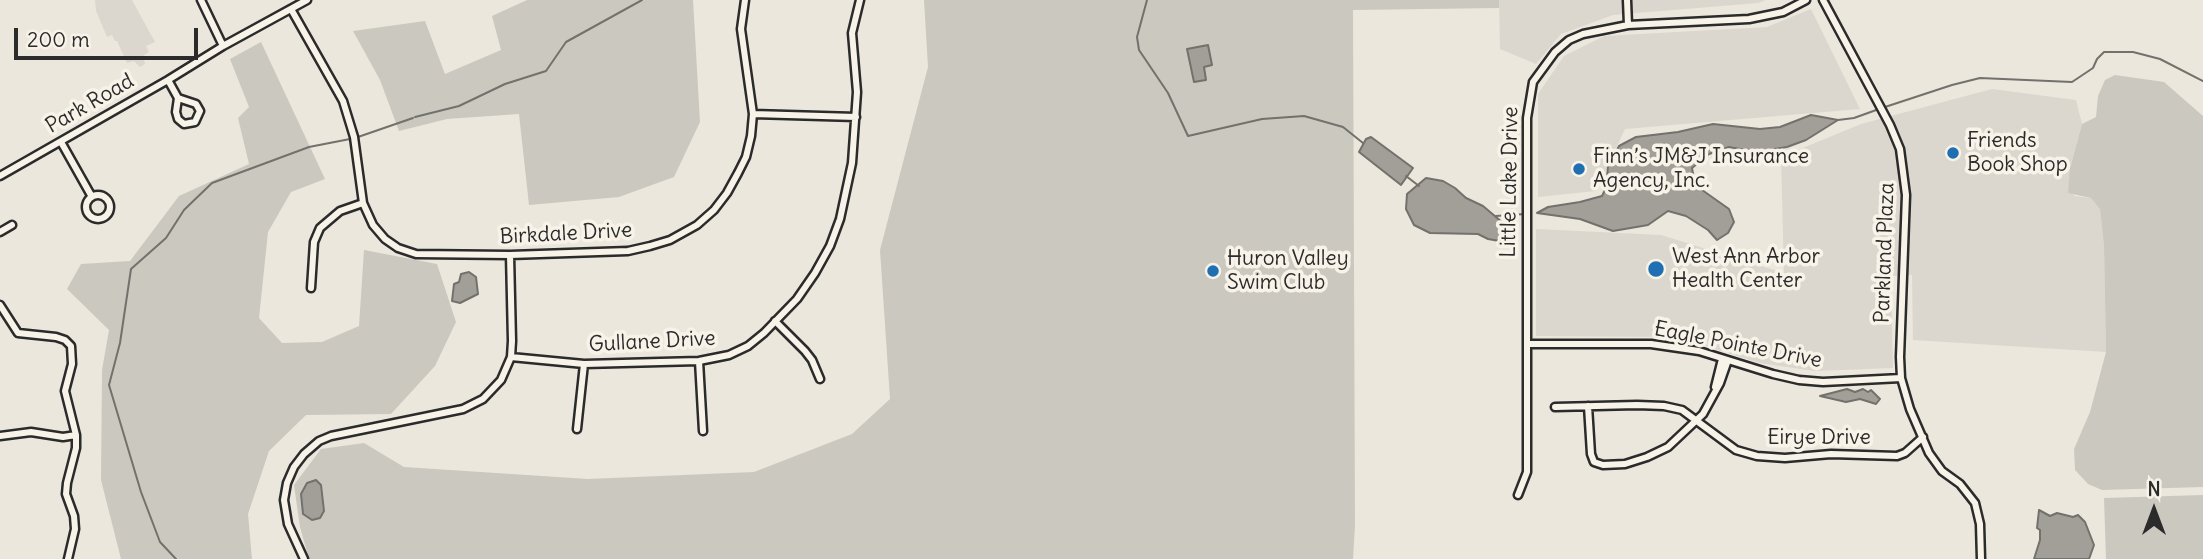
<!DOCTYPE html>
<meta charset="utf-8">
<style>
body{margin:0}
#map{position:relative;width:2203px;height:559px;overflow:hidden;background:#ebe7dd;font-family:Delius,sans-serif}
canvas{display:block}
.north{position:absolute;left:2119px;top:475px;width:70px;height:70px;-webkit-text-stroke:5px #f7f3e8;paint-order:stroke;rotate:0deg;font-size:19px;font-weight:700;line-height:28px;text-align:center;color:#2b2b2b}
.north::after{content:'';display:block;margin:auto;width:24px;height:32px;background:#2b2b2b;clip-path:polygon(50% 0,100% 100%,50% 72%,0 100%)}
.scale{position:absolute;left:14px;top:28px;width:184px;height:32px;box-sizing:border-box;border:4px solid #2b2b2b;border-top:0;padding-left:9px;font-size:21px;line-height:24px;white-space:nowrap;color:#2b2b2b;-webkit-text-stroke:5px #f7f3e8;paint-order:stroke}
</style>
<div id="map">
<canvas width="2203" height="559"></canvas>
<div class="north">N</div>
<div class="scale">200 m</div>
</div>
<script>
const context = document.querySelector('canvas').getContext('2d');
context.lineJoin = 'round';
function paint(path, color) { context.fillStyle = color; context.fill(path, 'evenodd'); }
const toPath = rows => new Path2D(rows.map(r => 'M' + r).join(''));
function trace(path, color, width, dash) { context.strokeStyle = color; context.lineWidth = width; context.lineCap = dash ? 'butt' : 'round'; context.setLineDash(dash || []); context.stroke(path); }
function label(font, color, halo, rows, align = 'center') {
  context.font = font + ' Delius,sans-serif'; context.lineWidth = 7; context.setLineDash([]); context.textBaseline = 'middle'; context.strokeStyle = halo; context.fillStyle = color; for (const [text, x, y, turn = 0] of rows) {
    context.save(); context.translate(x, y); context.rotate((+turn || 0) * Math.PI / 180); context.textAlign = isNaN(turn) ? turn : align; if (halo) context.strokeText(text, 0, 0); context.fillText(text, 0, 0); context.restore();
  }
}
paint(toPath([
 [95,0,132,0,155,42,146,46,149,52,143,56,145,64,140,67,134,61,127,63,117,41,115,41,112,35,107,37,96,11],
 [1499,0,1766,0,1758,3,1613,15,1561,34,1536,64,1500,49],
 [1811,9,1860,109,1625,129,1596,191,1538,197,1538,94,1564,56,1604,36,1767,27],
 [1992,89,2076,100,2082,124,2070,167,2074,196,2091,198,2100,208,2104,246,2106,352,1913,340,1912,275,1891,276,1893,368,1814,371,1760,363,1677,337,1536,336,1536,229,1661,235,1784,273,1781,157,1861,124]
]), '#dbd7ce');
paint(toPath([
 [527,0,693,0,700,122,674,177,619,197,529,205,519,114,447,119,399,131,380,80,353,31,425,21,445,74,501,50,492,16],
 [924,0,1499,0,1499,8,1353,10,1355,525,1353,559,309,559,300,527,294,485,321,449,364,443,404,467,588,479,754,472,852,434,890,399,880,250,928,67],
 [261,42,325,179,291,192,268,232,259,318,282,343,322,342,359,326,364,250,437,264,456,322,435,366,391,414,306,415,269,451,248,514,252,559,121,559,101,480,102,370,109,330,67,289,81,264,130,261,179,196,249,164,238,118,249,107,230,59],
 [2115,75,2164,82,2203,116,2203,487,2102,490,2088,484,2075,470,2074,449,2090,412,2106,352,2104,246,2100,209,2091,198,2068,193,2070,168,2082,124,2096,117,2098,96,2105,80],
 [2203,495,2203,559,2106,559,2104,498]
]), '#cbc8bf');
const water = toPath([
 [1208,45,1212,65,1204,67,1206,80,1194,82,1187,49,1208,45],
 [1811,115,1838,120,1806,140,1787,147,1756,152,1729,147,1709,154,1692,168,1695,185,1729,209,1734,222,1728,233,1717,240,1708,230,1686,216,1668,211,1648,225,1613,231,1580,219,1537,213,1548,207,1580,202,1602,196,1606,188,1608,166,1619,146,1636,137,1678,132,1713,124,1760,129,1780,127,1811,115],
 [1371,137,1413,168,1401,185,1359,152,1366,139,1371,137],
 [1426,178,1443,181,1455,188,1466,198,1483,206,1509,228,1509,238,1505,242,1488,239,1478,234,1430,233,1414,225,1406,209,1407,194,1426,178],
 [469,272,476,277,478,294,460,303,452,301,454,284,459,282,461,274,469,272],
 [1847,389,1855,392,1863,389,1868,392,1871,390,1880,399,1876,404,1860,399,1846,402,1820,396,1847,389],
 [316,480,321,485,324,511,320,518,312,520,303,514,301,494,307,483,316,480],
 [2039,510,2050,516,2057,513,2073,517,2078,515,2085,522,2094,545,2089,559,2034,559,2040,540,2040,530,2037,528,2039,510]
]);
paint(water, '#a29f98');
trace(water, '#72716c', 2);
trace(toPath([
 [1147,0,1137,37,1139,50,1168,93,1188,136,1262,119,1304,116,1343,127,1363,143],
 [1885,107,1952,85,1980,78,2072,82,2093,68,2097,59,2104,52,2133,52,2160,59,2203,81],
 [415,117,459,106,505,84,546,71,566,42,642,0],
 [1838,120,1854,118,1879,109],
 [358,137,413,118],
 [1406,176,1419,186],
 [1496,216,1525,214],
 [176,559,160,542,141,492,109,385,120,343,131,269,166,238,184,210,212,183,309,147,350,139]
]), '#72716c', 2);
const street = toPath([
 [201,0,223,46],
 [1627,0,1628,25],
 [1823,0,1890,125,1900,149,1906,195,1900,357,1901,378,1910,409,1929,453,1942,471,1960,484,1975,503,1980,524,1981,559],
 [291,9,343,101,354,137,363,203,373,225,385,239,398,248,416,254,510,255,628,251,650,246,670,240,697,225,714,210,727,193,738,173,746,157,751,136,753,114,741,29,745,0],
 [168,80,178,98],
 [178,98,196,104,200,111,195,122,184,124,178,119,176,112,178,98],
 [753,114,856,117],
 [61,142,92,197],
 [0,176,168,80,223,46,307,0],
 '86 207a12 12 0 1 1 24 0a12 12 0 1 1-24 0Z',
 [0,232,12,225],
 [311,288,314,242,320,228,340,211,363,203],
 [0,305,18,333,56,337,65,340,71,346,72,364,65,391,76,435,76,448,67,483,66,494,74,516,75,529,68,559],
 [775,321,805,351,812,360,820,379],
 [1527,344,1651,344,1699,351,1773,374,1799,380,1823,382,1901,378],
 [511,357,584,364,699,361,729,355,748,346,764,333,797,299,815,273,830,246,840,219,852,163,857,92,852,33,860,0],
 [699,361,703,431],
 [1715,387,1722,359],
 [1588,406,1591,454,1594,462,1603,465,1625,464,1647,457,1668,447,1703,414,1720,383,1728,360],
 [1555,407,1637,405,1664,406,1682,410,1736,450,1757,456,1785,458,1831,454,1897,456,1905,453,1923,437],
 [577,429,584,364],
 [0,436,31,432,63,437,76,435],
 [1518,495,1527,472,1527,118,1533,82,1555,52,1569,40,1583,34,1628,25,1749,19,1783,12,1806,0],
 [304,559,288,524,284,500,287,483,294,467,304,454,319,441,331,436,463,409,483,399,501,380,511,357,512,341,510,255]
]);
trace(street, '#2b2b2b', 11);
trace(street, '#f7f3e8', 6);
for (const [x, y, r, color] of [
 [1953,153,7,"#1f6fb2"],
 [1579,169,7,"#1f6fb2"],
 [1656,269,9,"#1f6fb2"],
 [1213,271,7,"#1f6fb2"]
]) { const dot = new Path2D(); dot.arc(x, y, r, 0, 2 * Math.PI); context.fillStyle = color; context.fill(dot); trace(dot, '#f7f3e8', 2.5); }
label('21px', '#2b2b2b', '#f7f3e8', [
 ["Park Road",90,104,-30],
 ["Little Lake Drive",1510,182,-89],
 ["Birkdale Drive",566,234,-3],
 ["Parkland Plaza",1885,253,-88],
 ["Gullane Drive",652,342,-3],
 ["Eagle Pointe Drive",1738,345,11],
 ["Eirye Drive",1819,438]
]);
label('21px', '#2b2b2b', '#f7f3e8', [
 ["Friends",1967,141],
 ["Book Shop",1967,165],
 ["Finn’s JM&J Insurance",1593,157],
 ["Agency, Inc.",1593,181],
 ["West Ann Arbor",1672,257],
 ["Health Center",1672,281],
 ["Huron Valley",1227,259],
 ["Swim Club",1227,283]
], 'left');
</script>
